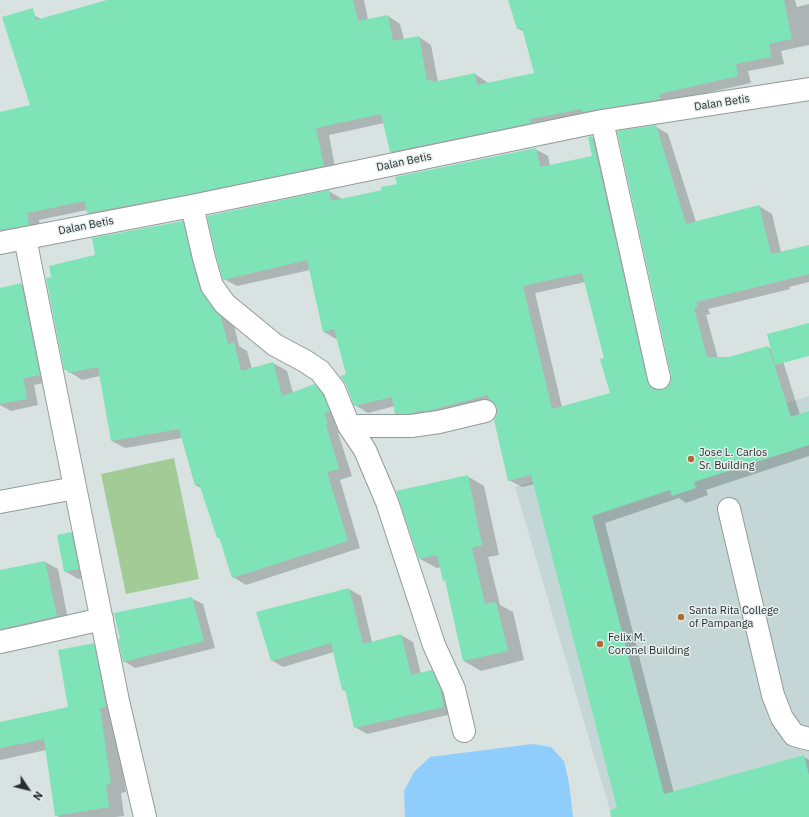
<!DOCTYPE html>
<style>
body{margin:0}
#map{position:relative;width:809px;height:817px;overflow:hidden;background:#d8e2e1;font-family:"IBM Plex Sans",sans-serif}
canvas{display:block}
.north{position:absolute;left:8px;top:769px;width:40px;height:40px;-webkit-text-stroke:3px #e5efee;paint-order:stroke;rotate:125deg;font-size:11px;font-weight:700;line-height:16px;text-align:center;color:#292d2d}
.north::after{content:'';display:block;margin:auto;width:14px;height:18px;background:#292d2d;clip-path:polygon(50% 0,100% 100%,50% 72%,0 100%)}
</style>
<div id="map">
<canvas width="809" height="817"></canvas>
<div class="north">N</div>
</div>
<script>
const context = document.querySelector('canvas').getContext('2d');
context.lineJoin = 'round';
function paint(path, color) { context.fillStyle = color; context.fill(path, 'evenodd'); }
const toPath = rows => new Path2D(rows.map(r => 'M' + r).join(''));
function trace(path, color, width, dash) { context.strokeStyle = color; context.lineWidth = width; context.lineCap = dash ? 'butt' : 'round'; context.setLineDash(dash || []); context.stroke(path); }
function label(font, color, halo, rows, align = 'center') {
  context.font = font + ' "IBM Plex Sans",sans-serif'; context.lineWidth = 3; context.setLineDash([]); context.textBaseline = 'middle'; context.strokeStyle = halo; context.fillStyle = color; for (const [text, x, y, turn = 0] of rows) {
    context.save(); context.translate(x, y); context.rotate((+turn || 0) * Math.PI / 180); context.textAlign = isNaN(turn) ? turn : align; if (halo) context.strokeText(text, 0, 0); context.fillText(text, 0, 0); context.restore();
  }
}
paint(toPath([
 [809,396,809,817,612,817,515,487]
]), '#c4d7d6');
paint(toPath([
 [174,458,199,579,126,594,101,474]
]), '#a2cb96');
paint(toPath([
 [533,744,551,747,564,761,569,783,573,817,405,817,404,791,414,772,430,757]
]), '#8fcdfc');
paint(toPath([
 [111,0,364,0,368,20,388,16,400,24,404,40,419,37,431,45,438,82,475,74,487,82,488,84,535,74,524,32,517,28,510,0,795,0,797,7,809,4,809,45,781,51,784,64,748,71,751,83,671,101,403,159,391,152,384,123,329,135,336,173,101,220,88,213,87,210,39,220,41,232,0,240,0,113,31,106,35,16,41,19],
 [655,126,668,134,696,222,759,206,772,214,781,252,809,246,809,282,789,287,790,289,708,309,710,314,706,315,718,358,729,358,768,347,781,355,800,415,809,412,809,456,706,490,708,495,686,503,679,498,605,523,674,793,804,757,809,760,809,817,620,817,535,484,522,487,509,480,498,414,498,407,496,403,441,418,409,420,396,413,395,406,368,413,355,405,346,384,347,374,338,339,336,339,324,332,310,270,237,286,224,279,329,191,342,199,383,191,535,149,548,156,550,166,593,156,589,138,592,137,605,144,659,389,661,391,668,388,672,382],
 [585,282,605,359,611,394,562,407,535,293],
 [182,222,196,229,234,325,239,346,247,351,252,369,273,363,287,371,293,393,315,386,328,393,341,432,338,433,352,476,340,480,360,548,246,585,233,577,221,539,218,537,201,488,195,485,182,438,125,448,112,441,100,376,82,380,65,369,96,256],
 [21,284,33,291,51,381,34,385,38,405,11,411,0,405,0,289],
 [467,476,484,486,499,555,488,557,500,605,513,612,524,660,481,671,464,661,446,581,444,580,441,567,437,568,420,559],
 [71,533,85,541,92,577,78,579,65,571],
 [45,562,58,569,69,624,0,642,0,571],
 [349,589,361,596,372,642,401,635,413,642,421,674,432,671,444,678,456,713,367,734,355,727,347,692,343,690,334,652,283,667,271,660],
 [191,598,203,604,215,648,135,668,124,661],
 [94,645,109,653,115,716,126,792,121,793,124,816,115,817,59,817,56,815,46,750,0,760,0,723,70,708]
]), '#0003');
paint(toPath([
 [107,0,353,0,358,21,388,15,393,41,419,36,427,81,432,80,433,82,475,73,477,85,534,73,522,28,517,29,508,0,784,0,792,39,769,44,771,57,736,64,738,76,659,94,660,99,582,112,582,109,530,119,531,123,390,152,381,114,316,128,324,166,190,194,87,213,85,201,27,213,29,225,0,230,0,112,30,105,2,17,33,8,36,20],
 [656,125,686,224,759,205,771,254,809,245,809,274,696,302,698,307,694,308,707,357,729,357,768,346,791,417,809,411,809,445,694,482,696,488,672,496,670,490,592,516,664,794,804,755,809,775,809,817,611,817,610,810,617,808,531,475,508,481,494,420,497,414,497,408,494,403,489,399,488,395,427,411,424,412,423,410,408,414,395,414,392,397,354,406,346,384,340,376,346,374,334,329,323,332,307,260,223,280,216,255,207,216,329,190,331,201,382,190,381,187,397,184,395,177,536,148,540,167,592,156,588,137,592,136,647,381,650,387,655,390,661,390,668,387,671,381,671,375,617,131],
 [582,273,604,358,600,359,610,393,552,409,523,286],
 [183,221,192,261,200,290,215,311,221,317,228,344,234,342,241,371,273,362,282,396,315,384,323,395,330,412,324,413,328,424,326,425,339,469,327,472,348,541,232,578,219,537,217,538,199,484,195,485,179,429,111,441,98,367,68,373,68,369,64,370,46,278,51,277,49,266,95,255,92,238],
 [21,283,40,375,23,378,27,399,0,404,0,288],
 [809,323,809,356,775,365,767,334],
 [468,475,482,545,472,548,485,604,496,602,508,651,463,661,445,580,443,581,437,555,419,559,396,491],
 [71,532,79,569,64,572,57,535],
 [45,561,57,616,0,629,0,570],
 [349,588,363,644,401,634,411,675,432,670,440,688,444,707,354,728,345,689,342,690,331,643,271,661,256,612],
 [192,597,204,641,123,662,118,639,120,639,114,613],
 [94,643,106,707,100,708,111,784,106,785,109,807,55,816,44,739,0,748,0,722,68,707,58,650]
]), '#7ee4b8');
const minor = toPath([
 [602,121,659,378],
 [192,206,204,258,212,286,225,304,275,345,305,361,320,371,334,389,349,426,365,450,387,502,434,645,454,689,464,731],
 [25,238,118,701,145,817],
 [0,243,192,206,602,121,809,89],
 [349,426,411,426,439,422,485,411],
 [0,502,75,488],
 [729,509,773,695,782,718,794,735,809,739],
 [0,642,32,635,102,619]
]);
trace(minor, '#929b9a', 24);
trace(minor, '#fff', 22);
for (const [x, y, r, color] of [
 [691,459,4,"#ac6d34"],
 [681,617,4,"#ac6d34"],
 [600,644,4,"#ac6d34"]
]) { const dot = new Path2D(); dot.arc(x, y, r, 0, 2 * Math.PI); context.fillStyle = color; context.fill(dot); trace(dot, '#e5efee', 1.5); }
label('11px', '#292d2d', '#e5efee', [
 ["Dalan Betis",722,103,-9],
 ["Dalan Betis",404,162,-12],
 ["Dalan Betis",86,226,-11]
]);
label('11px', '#292d2d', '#e5efee', [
 ["Jose L. Carlos",699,453],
 ["Sr. Building",699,466],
 ["Santa Rita College",689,611],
 ["of Pampanga",689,624],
 ["Felix M.",608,638],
 ["Coronel Building",608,651]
], 'left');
</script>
